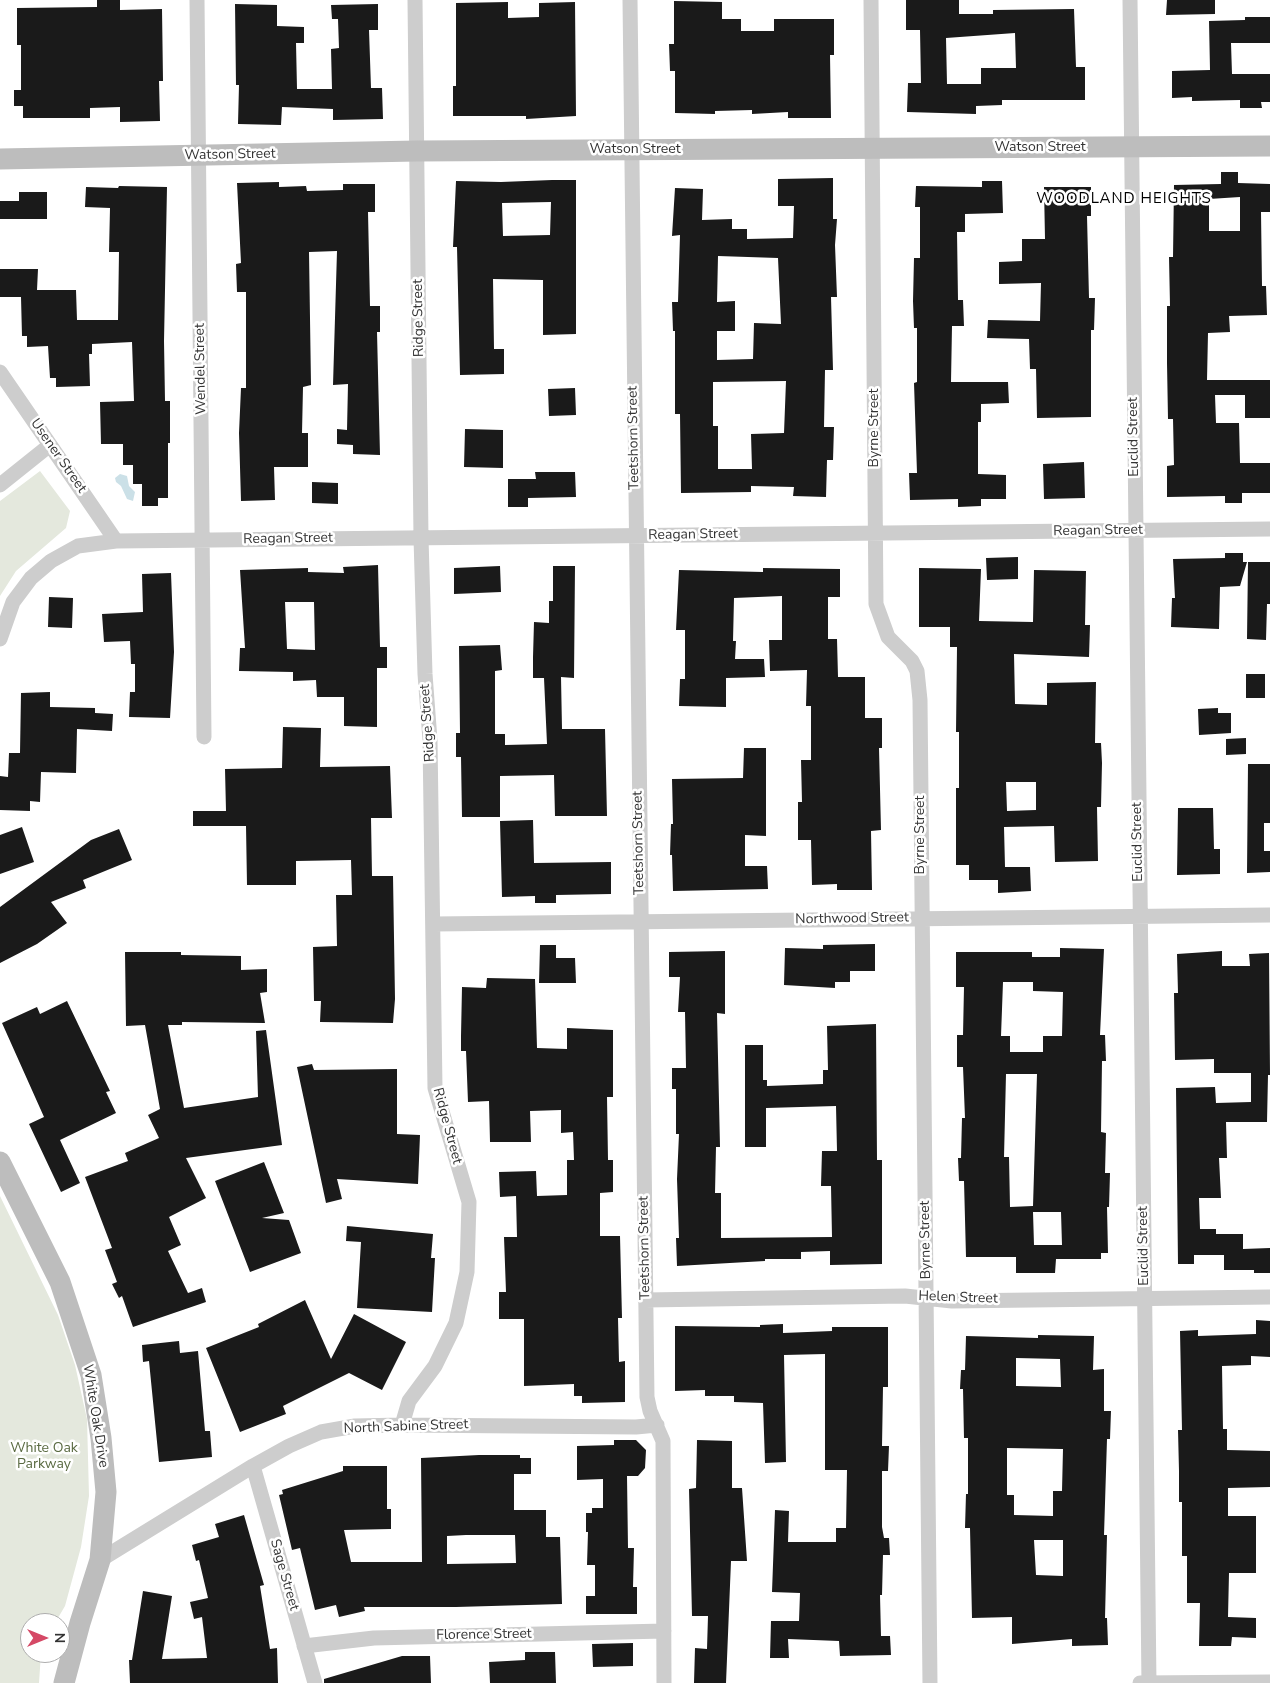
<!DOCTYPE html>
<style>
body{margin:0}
#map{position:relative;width:1270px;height:1683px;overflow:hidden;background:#fff;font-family:"Nunito Sans",sans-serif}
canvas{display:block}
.north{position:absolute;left:20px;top:1613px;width:50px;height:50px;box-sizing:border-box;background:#fff;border:1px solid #adadad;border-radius:50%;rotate:90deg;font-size:14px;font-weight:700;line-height:20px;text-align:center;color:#333}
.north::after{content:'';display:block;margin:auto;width:18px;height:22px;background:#d54966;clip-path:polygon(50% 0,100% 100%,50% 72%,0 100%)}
</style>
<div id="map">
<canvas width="1270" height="1683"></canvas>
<div class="north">N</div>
</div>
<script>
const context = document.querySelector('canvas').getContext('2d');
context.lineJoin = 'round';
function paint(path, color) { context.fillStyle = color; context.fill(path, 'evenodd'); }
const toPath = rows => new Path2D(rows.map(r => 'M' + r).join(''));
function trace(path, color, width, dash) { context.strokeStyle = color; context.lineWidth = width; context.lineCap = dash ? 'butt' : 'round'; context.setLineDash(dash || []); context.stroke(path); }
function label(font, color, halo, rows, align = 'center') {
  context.font = font + ' "Nunito Sans",sans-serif'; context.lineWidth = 5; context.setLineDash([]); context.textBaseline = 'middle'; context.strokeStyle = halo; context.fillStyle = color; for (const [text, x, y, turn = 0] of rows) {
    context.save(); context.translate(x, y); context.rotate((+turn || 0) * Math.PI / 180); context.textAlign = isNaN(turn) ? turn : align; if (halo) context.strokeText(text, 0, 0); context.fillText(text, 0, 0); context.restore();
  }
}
paint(toPath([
 [40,471,70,511,66,528,16,571,0,596,0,501],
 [0,1196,58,1315,75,1365,87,1419,89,1496,81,1547,65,1606,55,1623,30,1623,30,1653,41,1653,39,1683,0,1683]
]), '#e4e8dd');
paint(toPath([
 [120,474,127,476,129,486,135,492,133,501,127,499,121,486,116,482,115,478]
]), '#cbe0e7');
paint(toPath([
 [97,0,120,0,120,10,162,9,163,81,159,81,160,121,120,122,120,107,90,108,90,118,23,118,23,106,14,106,14,90,21,90,21,45,17,45,17,8,97,7],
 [906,0,959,0,959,14,993,14,993,10,1074,9,1076,67,1085,67,1085,100,1002,100,1002,105,976,106,976,114,907,112,908,83,921,83,920,30,906,30],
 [1015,33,1016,68,981,68,981,84,947,84,946,38],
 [1167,0,1215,0,1215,14,1166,15],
 [674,1,722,2,722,19,741,19,741,31,774,31,774,19,834,19,834,55,830,55,831,118,788,118,788,112,752,114,752,110,715,111,715,114,675,113,675,71,670,71,669,44,674,44],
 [508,2,508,18,539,17,539,3,575,2,576,116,526,119,526,116,453,116,453,86,456,86,456,3],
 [235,4,277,5,277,26,304,27,304,43,296,43,297,89,332,89,331,49,339,48,338,19,332,19,331,5,378,4,378,30,369,30,371,88,382,88,383,119,333,120,333,109,282,107,281,125,238,124,239,85,236,85],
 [1245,17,1270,17,1270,43,1231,43,1232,74,1270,74,1270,102,1261,102,1262,108,1240,108,1240,100,1192,101,1192,97,1172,98,1172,71,1210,70,1209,21,1245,20],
 [1221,172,1238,172,1238,183,1270,184,1270,212,1261,212,1262,286,1266,286,1267,315,1229,316,1230,332,1208,333,1207,380,1270,380,1270,418,1245,418,1245,395,1215,395,1216,423,1239,423,1240,463,1270,463,1270,493,1242,493,1242,503,1225,503,1225,496,1167,497,1167,466,1174,465,1173,419,1168,419,1167,363,1167,306,1170,306,1169,257,1173,257,1174,185,1221,184],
 [1240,197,1240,231,1209,231,1209,199],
 [833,178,833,219,837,219,835,245,837,297,831,297,833,370,825,370,824,427,834,427,833,460,827,460,826,497,793,496,794,487,751,486,751,492,681,493,680,414,675,414,675,331,673,331,672,302,678,302,680,235,672,236,675,188,703,189,702,220,732,219,732,229,747,229,747,239,793,238,794,206,778,206,778,179],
 [718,256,778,258,781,324,754,323,753,359,717,360,717,331,735,331,735,301,717,302],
 [786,381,784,433,751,434,752,469,718,469,718,426,713,426,713,382],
 [552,180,576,180,576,334,543,335,543,280,493,279,494,349,504,349,504,374,460,375,457,247,453,247,456,181,501,182],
 [551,202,550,235,503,236,502,203],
 [982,181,1002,181,1003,213,965,214,965,232,957,232,958,300,963,300,964,326,952,326,951,382,1008,382,1009,403,981,404,981,422,978,422,978,474,1006,475,1006,499,981,499,981,506,958,507,958,499,910,500,909,473,917,473,914,383,917,382,917,328,914,328,913,301,914,258,920,258,920,207,915,207,916,186,982,187],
 [279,182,279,187,306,186,307,191,343,190,343,184,375,184,375,212,368,212,370,306,380,306,380,332,377,332,380,455,353,454,353,445,337,444,337,429,347,430,348,384,333,385,337,251,309,252,311,385,303,387,302,433,308,433,308,467,274,467,275,500,241,501,239,433,241,388,246,388,246,292,237,292,236,264,241,263,237,183],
 [119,186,167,187,164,341,165,401,170,401,170,443,168,443,168,498,158,498,158,506,142,506,142,484,133,484,133,465,123,465,123,444,101,444,100,402,134,401,132,342,92,344,92,354,89,354,90,386,56,387,56,378,50,378,48,346,27,347,27,336,22,336,21,297,0,297,0,269,38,269,37,290,76,290,77,320,118,320,119,252,109,252,110,208,85,207,86,187,118,188],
 [1044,187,1091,187,1091,216,1087,216,1089,298,1095,298,1094,330,1091,330,1091,417,1037,418,1036,369,1030,369,1029,339,987,338,988,320,1040,321,1041,283,999,284,999,262,1022,261,1022,239,1045,239],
 [19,192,47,192,47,219,0,219,0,201,19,201],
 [575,388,576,415,549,416,548,389],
 [465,429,503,430,503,468,464,467],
 [1084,462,1085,498,1044,499,1043,464],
 [535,472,575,472,576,497,528,498,528,507,508,507,508,479,536,479],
 [312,482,338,483,338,504,312,503],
 [1225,553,1243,553,1243,562,1247,562,1240,586,1220,587,1219,629,1171,627,1172,598,1175,598,1173,559,1225,558],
 [1018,557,1018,579,987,580,986,558],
 [1248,562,1270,562,1270,604,1267,604,1266,640,1247,639],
 [378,565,380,647,387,647,387,668,377,668,377,727,344,726,344,697,317,697,316,680,293,681,293,672,239,671,240,648,245,648,240,570,308,568,308,572,344,573,343,567],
 [285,602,314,602,315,650,287,649],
 [500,566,501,592,454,594,454,568],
 [553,566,575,566,574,678,561,677,562,729,605,729,607,816,555,816,554,775,500,776,500,817,462,817,461,757,456,757,456,733,460,733,459,646,500,645,502,670,495,671,495,734,505,734,505,745,547,744,544,678,533,678,533,657,534,622,549,623,549,601,553,601],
 [763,568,840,569,840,597,828,597,828,639,837,639,838,677,865,677,865,718,882,718,882,748,879,748,881,830,871,831,872,890,837,890,837,884,812,885,811,840,798,840,798,802,802,802,801,760,811,760,811,706,806,706,807,670,770,671,769,640,782,640,782,596,734,598,733,641,736,641,735,659,764,659,765,677,726,678,726,707,679,706,680,679,685,679,685,630,676,630,679,570,763,572],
 [919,568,981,569,979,621,1033,622,1034,570,1086,571,1085,625,1090,625,1089,657,1014,654,1015,704,1047,705,1047,683,1096,682,1095,743,1101,743,1102,763,1101,807,1097,807,1098,861,1055,862,1054,826,1004,827,1005,867,1030,867,1031,891,998,893,998,880,969,880,969,865,956,865,956,788,959,788,959,732,956,732,957,647,950,647,950,627,919,627],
 [1006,782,1036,782,1036,810,1007,811],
 [171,573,174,652,170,718,129,717,130,692,135,692,135,664,131,664,130,641,104,642,102,614,143,612,142,574],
 [49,597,73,598,72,628,48,627],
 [1246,674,1265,674,1265,698,1246,698],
 [50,692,50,707,95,708,95,713,113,714,112,731,77,729,76,773,41,772,40,802,30,801,30,811,0,810,0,776,8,777,9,753,20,753,21,693],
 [1218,708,1218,713,1231,713,1231,733,1199,735,1198,709],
 [283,727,321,728,320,767,390,766,392,818,371,818,372,876,393,876,395,999,393,1023,320,1022,321,1001,314,1001,313,947,337,946,336,895,352,895,351,860,296,861,296,885,247,885,246,826,193,826,193,811,226,811,225,769,282,768],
 [1246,738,1246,754,1226,755,1226,739],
 [744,748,766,748,766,836,745,835,745,866,767,866,768,889,673,891,672,855,670,855,671,824,673,824,672,779,743,778],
 [1248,764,1270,764,1270,823,1264,823,1264,851,1270,851,1270,872,1247,873],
 [1178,808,1213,808,1214,849,1220,849,1220,874,1177,875],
 [533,820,534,863,611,862,611,894,556,895,556,903,535,903,535,896,502,897,500,821],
 [22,827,34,862,0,874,0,835],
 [119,829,132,860,83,880,86,888,51,902,67,923,37,944,0,963,0,907,91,840],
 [875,944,875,971,850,971,850,982,835,982,835,988,784,985,785,948,823,949,823,945],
 [540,945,556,945,556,958,575,958,576,983,539,983],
 [1060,948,1104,949,1100,1035,1105,1035,1106,1061,1102,1061,1101,1132,1106,1133,1105,1173,1110,1173,1109,1207,1107,1207,1108,1253,1101,1253,1101,1259,1056,1259,1055,1273,1016,1273,1016,1257,966,1257,964,1181,959,1181,958,1158,961,1158,962,1118,965,1118,963,1067,957,1067,957,1035,963,1035,964,987,956,987,956,952,1032,952,1032,957,1060,957],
 [1003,982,1033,982,1033,991,1063,992,1062,1036,1043,1036,1043,1052,1010,1052,1010,1036,1001,1036],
 [1006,1074,1037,1074,1033,1206,1010,1207,1009,1157,1004,1157],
 [1033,1212,1061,1212,1062,1245,1034,1245],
 [725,951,725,1014,717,1013,720,1147,716,1147,715,1193,721,1193,721,1238,832,1237,831,1186,821,1186,822,1151,837,1151,836,1106,766,1108,766,1147,745,1147,745,1045,763,1045,763,1080,767,1080,767,1086,823,1084,823,1070,828,1070,827,1026,876,1024,877,1160,882,1160,882,1264,830,1265,830,1251,801,1252,801,1259,765,1259,765,1261,677,1266,676,1238,679,1238,677,1179,679,1134,676,1134,676,1089,672,1089,672,1068,686,1068,685,1012,678,1012,680,977,669,977,669,952],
 [1222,951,1222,966,1250,966,1249,954,1269,953,1270,1075,1268,1075,1267,1122,1226,1122,1227,1158,1219,1158,1221,1198,1199,1198,1200,1229,1216,1229,1216,1234,1243,1234,1243,1249,1270,1248,1270,1273,1254,1273,1254,1270,1224,1270,1224,1255,1194,1255,1194,1264,1178,1264,1176,1088,1215,1087,1216,1103,1251,1102,1251,1073,1214,1073,1214,1059,1175,1060,1174,993,1178,993,1177,954],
 [125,952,181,952,181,955,241,956,241,970,267,969,267,992,260,993,265,1023,182,1022,182,1025,168,1025,184,1108,258,1097,256,1031,266,1030,282,1145,186,1158,206,1198,169,1217,181,1245,168,1251,188,1293,202,1288,206,1302,133,1327,122,1296,119,1298,112,1284,117,1282,105,1250,112,1248,85,1177,128,1161,125,1153,159,1138,148,1115,160,1109,145,1025,126,1026],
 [487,978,535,979,537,1048,567,1049,567,1028,613,1030,613,1097,607,1097,608,1160,613,1160,613,1192,600,1193,600,1236,620,1236,622,1318,618,1318,619,1362,625,1361,625,1402,582,1403,582,1396,574,1396,574,1384,524,1386,524,1319,499,1319,499,1292,506,1292,504,1237,517,1237,516,1196,500,1197,499,1172,536,1171,537,1196,567,1195,567,1160,574,1160,573,1132,561,1133,561,1110,530,1111,531,1142,490,1142,489,1101,468,1102,466,1051,461,1051,461,1036,462,987,486,988],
 [67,1001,110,1091,106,1092,116,1113,60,1140,80,1183,61,1192,29,1124,44,1117,2,1023,37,1007,40,1014],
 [312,1064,314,1070,397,1069,397,1134,420,1135,418,1184,337,1179,342,1199,326,1203,297,1067],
 [264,1162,284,1213,262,1218,289,1220,301,1253,250,1272,215,1181],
 [347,1226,433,1234,431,1258,435,1258,432,1312,357,1308,361,1242,346,1241],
 [305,1300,331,1359,354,1314,406,1342,382,1390,349,1373,283,1406,286,1414,240,1432,206,1348,259,1327,258,1324],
 [1256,1320,1270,1321,1270,1357,1251,1356,1251,1365,1222,1366,1223,1429,1227,1429,1227,1450,1270,1451,1270,1487,1228,1488,1228,1516,1256,1516,1256,1573,1229,1573,1228,1617,1256,1618,1256,1638,1232,1637,1231,1646,1199,1646,1200,1603,1187,1603,1187,1556,1182,1556,1182,1502,1179,1502,1179,1471,1178,1430,1182,1430,1180,1331,1198,1330,1198,1336,1256,1334],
 [783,1324,783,1333,832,1331,832,1327,888,1327,888,1387,883,1387,882,1446,889,1446,888,1471,882,1471,882,1527,884,1538,889,1538,890,1555,883,1555,882,1595,880,1595,881,1636,890,1636,891,1655,840,1656,839,1641,788,1639,789,1658,770,1658,771,1621,799,1621,800,1593,772,1592,775,1510,789,1511,788,1542,836,1542,836,1528,846,1528,847,1470,825,1470,825,1354,784,1355,786,1462,765,1463,763,1403,734,1402,734,1396,705,1396,705,1390,675,1391,675,1326,760,1327,760,1325],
 [1038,1335,1094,1336,1093,1370,1104,1369,1104,1411,1111,1411,1110,1439,1107,1439,1104,1535,1107,1535,1105,1618,1107,1618,1108,1645,1072,1646,1072,1639,1012,1644,1012,1617,972,1618,970,1528,965,1528,966,1494,968,1494,968,1438,964,1438,963,1389,960,1389,961,1370,965,1370,966,1336,1038,1338],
 [1016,1358,1060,1359,1061,1387,1016,1386],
 [1007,1448,1063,1449,1062,1491,1053,1491,1053,1516,1014,1515,1014,1495,1007,1495],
 [1034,1540,1063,1540,1063,1576,1036,1575],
 [179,1341,180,1353,198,1351,205,1431,210,1431,212,1457,159,1462,149,1361,143,1362,142,1345],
 [614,1440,636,1440,646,1450,645,1468,638,1476,627,1476,628,1548,634,1548,633,1587,637,1587,637,1614,586,1614,586,1596,595,1596,595,1565,587,1565,588,1532,586,1532,586,1513,592,1513,592,1508,603,1508,603,1479,577,1480,577,1446,614,1445],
 [697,1440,732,1441,732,1488,742,1488,747,1561,731,1561,726,1683,694,1683,695,1648,707,1649,708,1616,692,1616,689,1489,696,1488],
 [479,1455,520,1455,520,1458,531,1458,531,1474,514,1474,514,1510,546,1510,546,1537,560,1537,562,1604,456,1607,364,1607,365,1611,339,1617,336,1605,315,1610,300,1548,292,1550,279,1495,283,1494,282,1490,343,1471,343,1466,387,1466,387,1509,391,1509,391,1529,344,1530,351,1562,422,1562,421,1458],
 [466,1535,515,1535,516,1563,447,1564,447,1536],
 [244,1515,264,1585,260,1586,270,1649,277,1648,278,1683,130,1683,129,1660,132,1660,143,1591,172,1596,162,1659,207,1658,202,1617,194,1619,190,1602,208,1598,199,1560,196,1561,192,1545,219,1537,215,1524],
 [633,1643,633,1666,593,1667,592,1644],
 [525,1652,555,1652,556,1683,490,1683,489,1662,525,1660],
 [402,1656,430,1656,431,1683,324,1683,324,1679]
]), '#1a1a1a');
trace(toPath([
 [197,0,204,737],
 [630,0,647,1397,650,1411,663,1441,664,1683],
 [871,0,876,604,888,637,912,661,917,671,920,700,930,1683],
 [1130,0,1149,1683],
 [0,372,116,541],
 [0,485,50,445],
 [0,639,13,602,31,578,51,561,78,546,116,541,1270,529],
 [434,924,1270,915],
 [645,1300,905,1296,952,1301,1270,1297],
 [402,1425,409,1401,435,1366,456,1323,467,1272,469,1202,435,1088,430,740,425,674,421,538,415,0],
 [253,1466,315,1683],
 [100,1560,253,1466,289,1446,321,1432,355,1426,402,1425,636,1427,657,1425],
 [304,1646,374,1638,664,1631],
 [1140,1683,1270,1682]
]), '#cdcdcd', 15);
trace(toPath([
 [0,159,417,151,1270,146],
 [0,1162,60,1282,91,1375,101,1438,106,1492,100,1560,80,1623,64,1683]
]), '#bdbdbd', 21);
label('14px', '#333', '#fff', [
 ["Watson Street",1040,148],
 ["Watson Street",635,150],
 ["Watson Street",230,155,-1],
 ["Ridge Street",419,318,-91],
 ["Wendel Street",201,369,-91],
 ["Byrne Street",875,428,-90],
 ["Euclid Street",1134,437,-91],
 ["Teetshorn Street",634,438,-91],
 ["Usener Street",58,456,55],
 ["Reagan Street",1098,531,-1],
 ["Reagan Street",693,535,-1],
 ["Reagan Street",288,539,-1],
 ["Ridge Street",428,723,-94],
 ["Byrne Street",921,835,-90],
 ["Euclid Street",1138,842,-91],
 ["Teetshorn Street",639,843,-91],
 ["Northwood Street",852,919,-1],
 ["Ridge Street",447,1126,75],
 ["Byrne Street",926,1240,-91],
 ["Euclid Street",1144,1246,-91],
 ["Teetshorn Street",645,1248,-91],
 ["Helen Street",958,1298,2],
 ["White Oak Drive",95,1416,81],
 ["North Sabine Street",406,1427,-2],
 ["Sage Street",284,1575,74],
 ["Florence Street",484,1635,-1]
]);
label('14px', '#5b6b43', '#fff', [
 ["White Oak",44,1449],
 ["Parkway",44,1465]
]);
context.letterSpacing = '1px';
label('15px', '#000', '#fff', [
 ["WOODLAND HEIGHTS",1124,199]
]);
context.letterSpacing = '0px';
</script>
